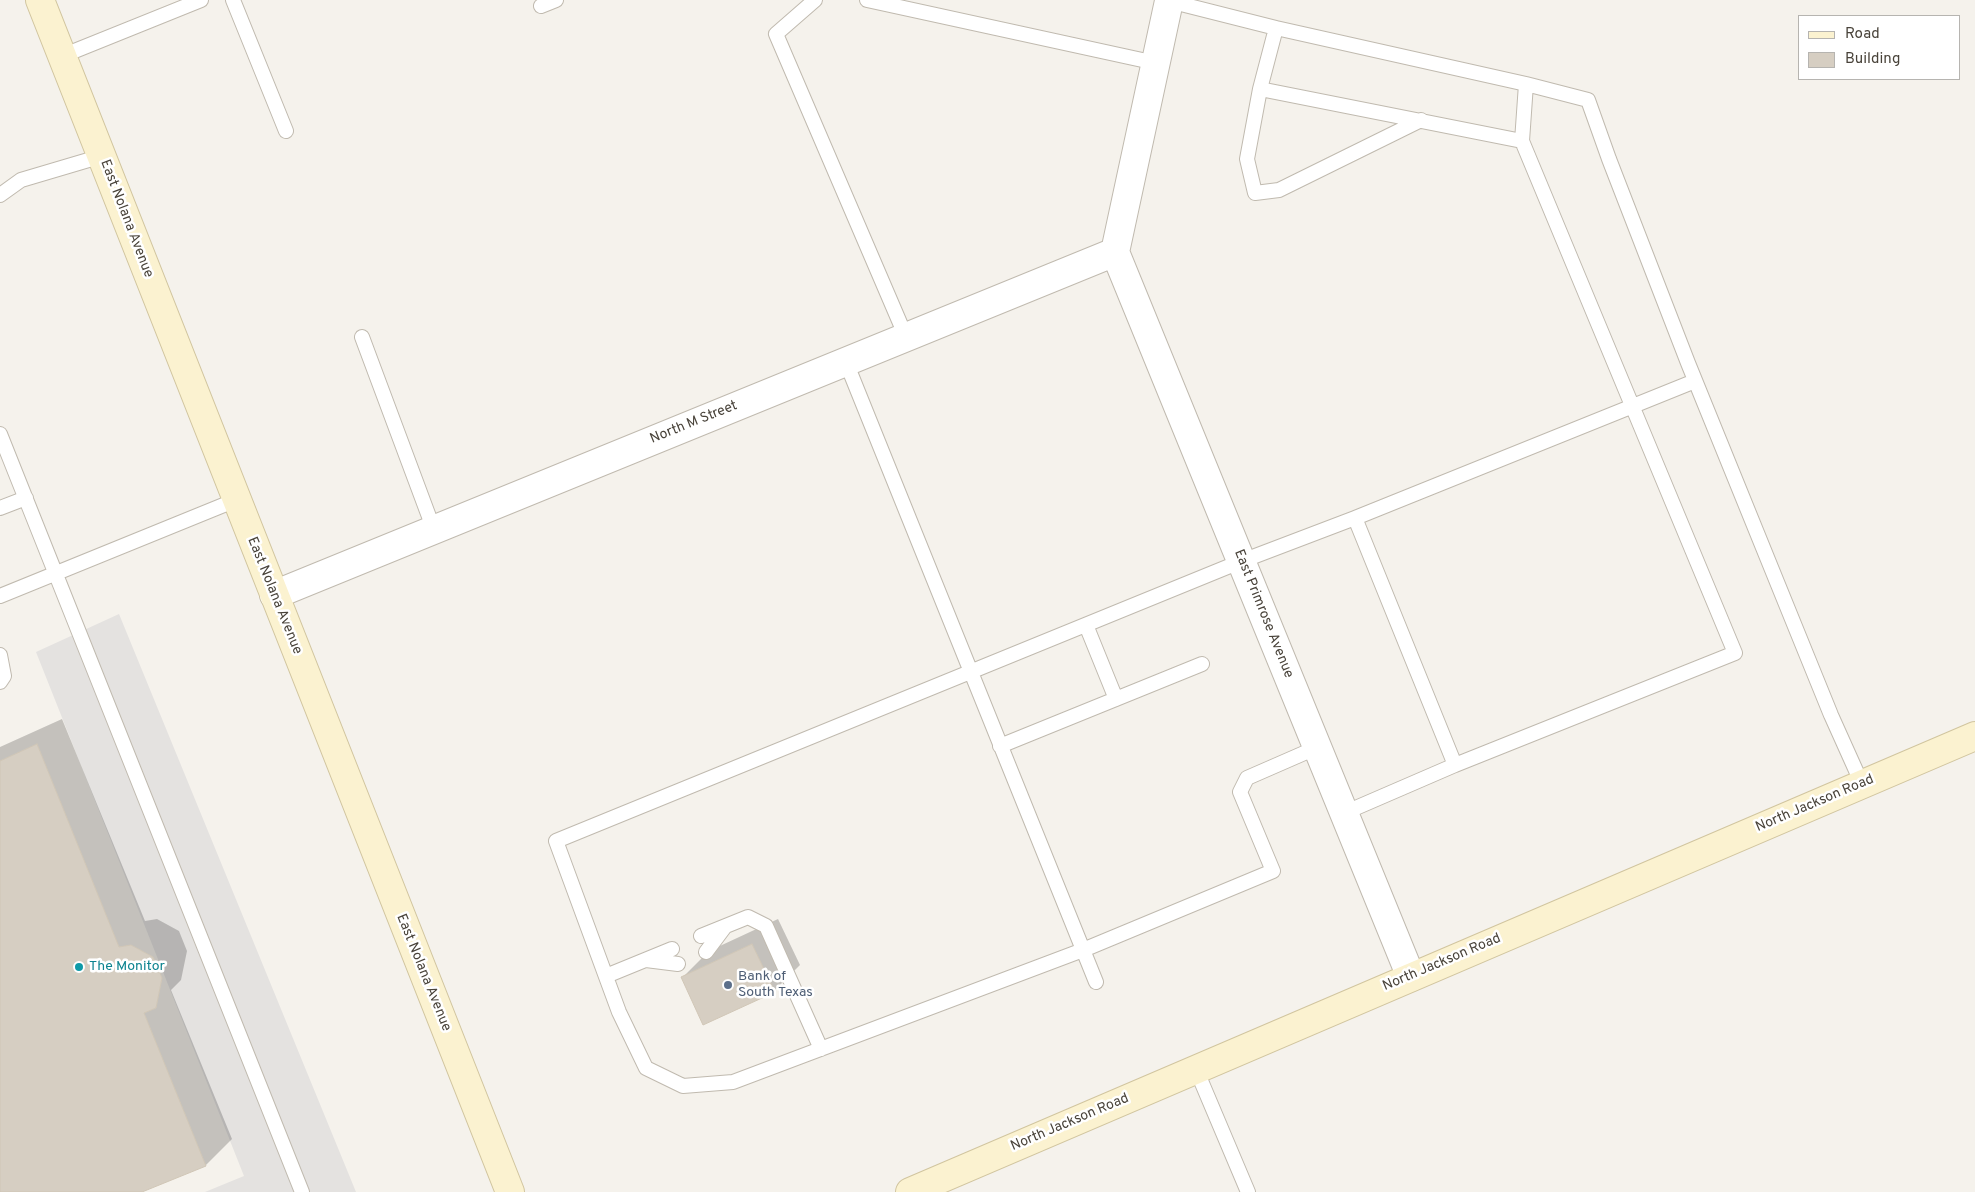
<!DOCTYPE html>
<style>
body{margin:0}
#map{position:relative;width:1975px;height:1192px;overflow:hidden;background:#f5f2ec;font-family:Overpass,sans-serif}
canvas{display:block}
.legend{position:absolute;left:1798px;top:15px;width:162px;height:65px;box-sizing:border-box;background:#fff;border:1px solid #b6b4b0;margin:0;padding:6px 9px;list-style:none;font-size:15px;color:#49433a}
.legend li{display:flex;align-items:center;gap:10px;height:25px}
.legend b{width:25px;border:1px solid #b6b4b0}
</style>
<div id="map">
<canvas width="1975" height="1192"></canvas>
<ul class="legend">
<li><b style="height:6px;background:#fbf2d0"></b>Road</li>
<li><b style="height:14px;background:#d6cec2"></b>Building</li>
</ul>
</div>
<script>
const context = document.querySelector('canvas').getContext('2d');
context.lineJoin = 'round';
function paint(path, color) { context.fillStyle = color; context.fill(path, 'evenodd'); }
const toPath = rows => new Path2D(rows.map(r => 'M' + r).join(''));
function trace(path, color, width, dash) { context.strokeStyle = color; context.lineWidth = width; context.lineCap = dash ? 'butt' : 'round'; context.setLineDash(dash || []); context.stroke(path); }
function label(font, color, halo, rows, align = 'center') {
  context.font = font + ' Overpass,sans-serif'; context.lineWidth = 5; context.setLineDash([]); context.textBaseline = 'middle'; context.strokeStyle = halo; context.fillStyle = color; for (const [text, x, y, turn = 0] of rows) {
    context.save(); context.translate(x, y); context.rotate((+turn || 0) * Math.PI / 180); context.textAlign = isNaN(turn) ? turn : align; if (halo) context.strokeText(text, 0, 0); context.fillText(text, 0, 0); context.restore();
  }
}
paint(toPath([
 [119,614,356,1192,205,1192,244,1176,36,652]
]), '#e4e2e0');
paint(toPath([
 [62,719,145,921,157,919,179,931,187,951,181,980,171,990,232,1139,206,1165,139,1192,0,1192,0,747],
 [778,919,800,965,774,991,683,977,709,951]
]), '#0003');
const building = toPath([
 [37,744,119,947,131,945,153,957,162,978,156,1008,144,1013,206,1166,142,1192,0,1192,0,761,37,744],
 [752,944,775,992,703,1025,681,977,752,944]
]);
paint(building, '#d6cec2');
trace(building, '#d0c6b6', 1);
const service = toPath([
 [233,0,286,131],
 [815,0,776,34,906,337],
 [867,0,1156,63],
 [1169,1,1276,28,1260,89,1522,141,1735,653,1455,765,1344,813],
 [541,6,556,0],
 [1276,28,1526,84,1522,141],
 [62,56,201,0],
 [1526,84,1588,100,1609,159,1688,363,1831,715,1862,784],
 [1260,89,1247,159,1255,193,1279,190,1421,120],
 [0,195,21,180,102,156],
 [362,337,434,530],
 [846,362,1096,982],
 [0,434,302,1192],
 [0,508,26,498],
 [1355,518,1695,381],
 [0,596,236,500],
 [1086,625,1116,699],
 [0,655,4,676,0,682],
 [1000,746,1202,664],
 [1318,747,1247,778,1240,792,1273,871,1083,950,733,1082,683,1086,646,1068,619,1012,556,841,1242,561,1355,518,1455,765],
 [701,936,748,917,766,926,821,1049],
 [706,952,724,928],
 [646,960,678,964],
 [606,976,672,949],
 [1196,1069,1248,1192]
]);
const minor = toPath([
 [1115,252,1411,977],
 [1115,252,1169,1],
 [274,595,1115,252]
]);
const secondary = toPath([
 [40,0,510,1192],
 [910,1192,1975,736]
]);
trace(service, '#c0baaf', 16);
trace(minor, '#c0baaf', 30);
trace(secondary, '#d1c59f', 30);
trace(service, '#fff', 14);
trace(minor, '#fff', 28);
trace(secondary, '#fbf2d0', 28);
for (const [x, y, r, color] of [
 [79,967,5,"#0f9aa8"],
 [728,985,5,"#5c6f8a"]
]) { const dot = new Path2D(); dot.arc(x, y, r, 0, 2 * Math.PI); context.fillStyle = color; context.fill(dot); trace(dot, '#fff', 2); }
label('14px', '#49433a', '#fff', [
 ["East Nolana Avenue",126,219,69],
 ["North M Street",694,423,-22],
 ["East Nolana Avenue",274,596,68],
 ["East Primrose Avenue",1263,614,68],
 ["North Jackson Road",1815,804,-23],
 ["North Jackson Road",1442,963,-23],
 ["East Nolana Avenue",423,973,68],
 ["North Jackson Road",1070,1123,-23]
]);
label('14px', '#0d838f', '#fff', [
 ["The Monitor",89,967]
], 'left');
label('14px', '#4e5e75', '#fff', [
 ["Bank of",738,977],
 ["South Texas",738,993]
], 'left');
</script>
